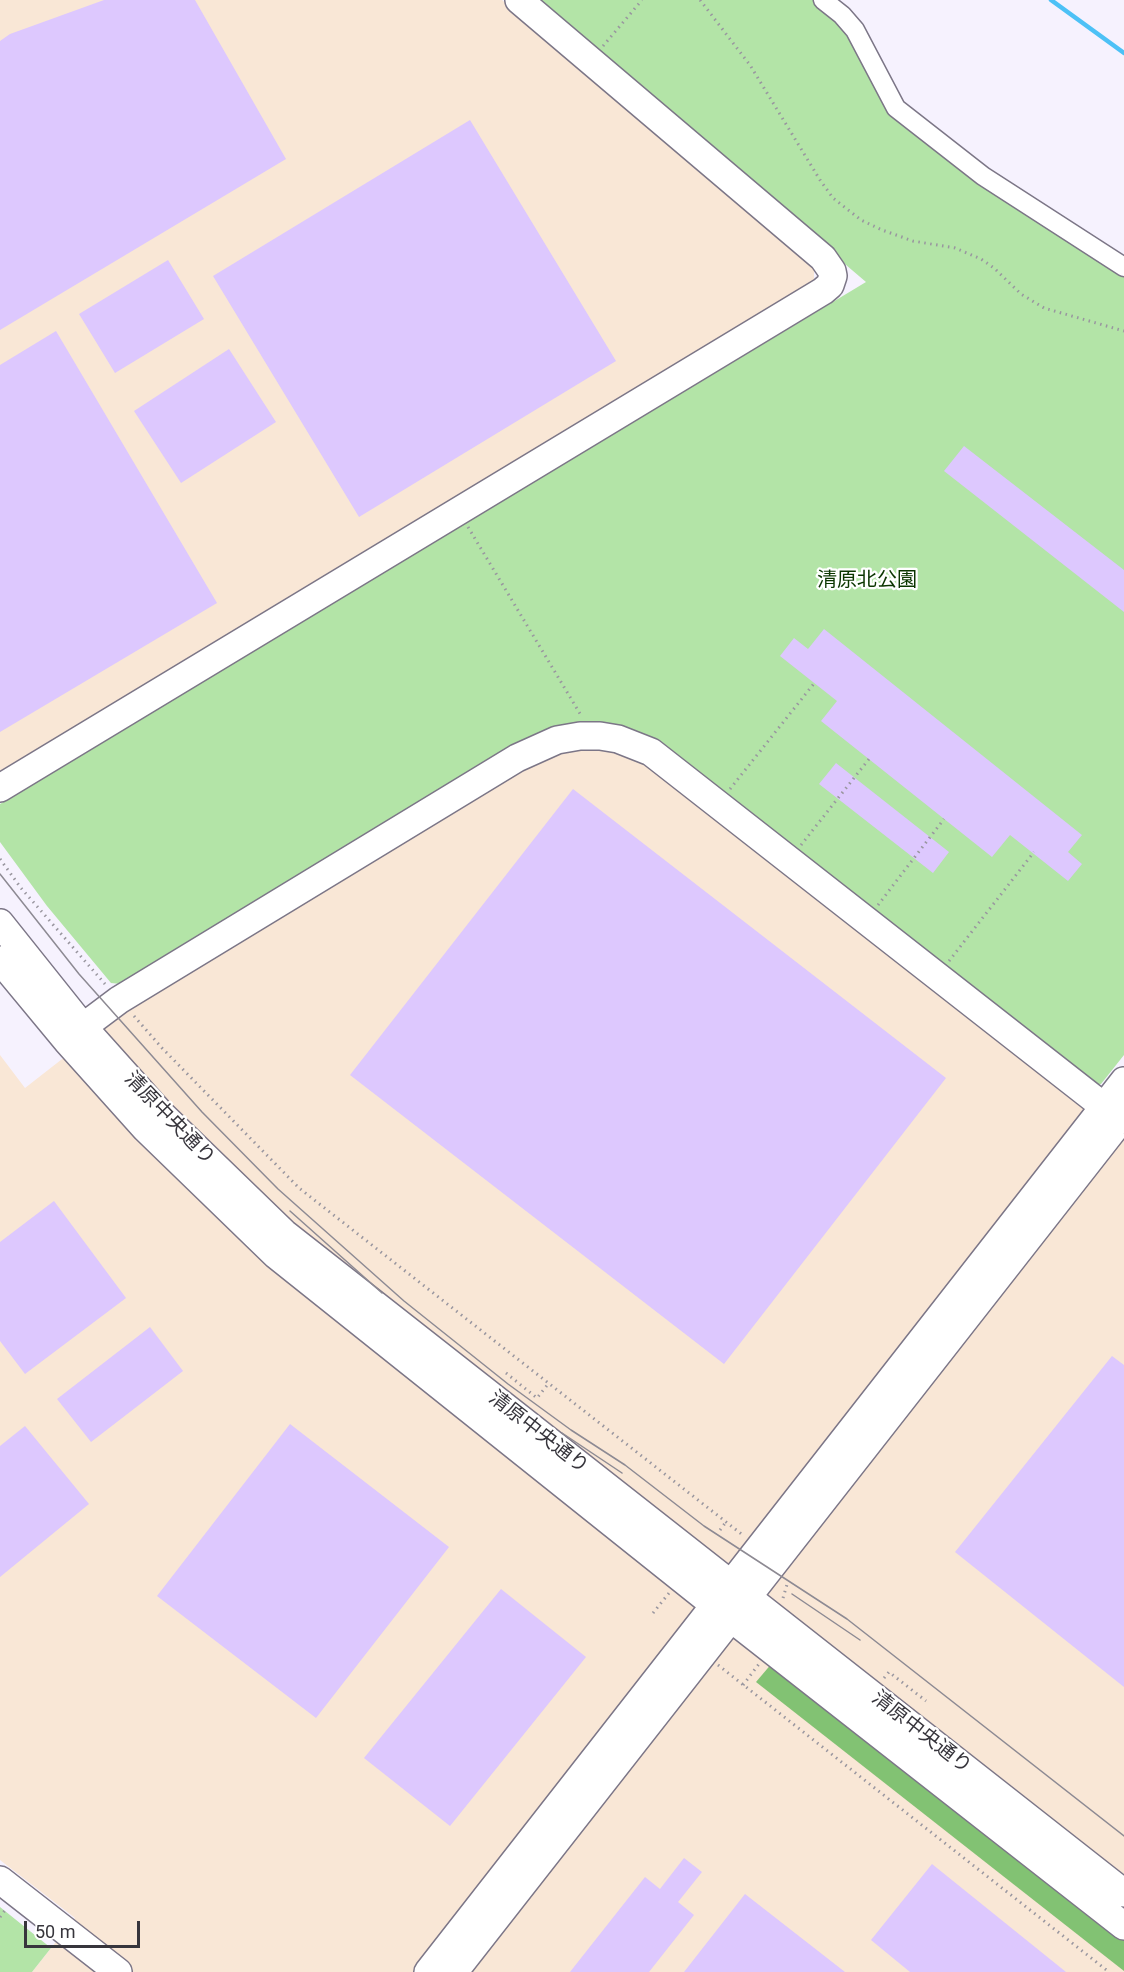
<!DOCTYPE html>
<meta charset="utf-8">
<style>
body{margin:0}
#map{position:relative;width:1124px;height:1972px;overflow:hidden;background:#f6f2fe;font-family:Roboto,sans-serif}
canvas{display:block}
.scale{position:absolute;left:24px;top:1921px;width:116px;height:27px;box-sizing:border-box;border:3px solid #37353c;border-top:0;padding-left:8px;font-size:18px;line-height:21px;white-space:nowrap;color:#37353c;-webkit-text-stroke:4px #fff;paint-order:stroke}
</style>
<div id="map">
<canvas width="1124" height="1972"></canvas>
<div class="scale">50 m</div>
</div>
<script>
const context = document.querySelector('canvas').getContext('2d');
context.lineJoin = 'round';
function paint(path, color) { context.fillStyle = color; context.fill(path, 'evenodd'); }
const toPath = rows => new Path2D(rows.map(r => 'M' + r).join(''));
function trace(path, color, width, dash) { context.strokeStyle = color; context.lineWidth = width; context.lineCap = dash ? 'butt' : 'round'; context.setLineDash(dash || []); context.stroke(path); }
function label(font, color, halo, rows, align = 'center') {
  context.font = font + ' Roboto,"Noto Sans JP",sans-serif'; context.lineWidth = 4.5; context.setLineDash([]); context.textBaseline = 'middle'; context.strokeStyle = halo; context.fillStyle = color; for (const [text, x, y, turn = 0] of rows) {
    context.save(); context.translate(x, y); context.rotate((+turn || 0) * Math.PI / 180); context.textAlign = isNaN(turn) ? turn : align; if (halo) context.strokeText(text, 0, 0); context.fillText(text, 0, 0); context.restore();
  }
}
paint(toPath([
 [0,0,502,0,814,265,814,280,725,337,0,771],
 [565,749,613,749,640,759,1124,1137,1124,1972,32,1972,75,1918,0,1860,0,1055,25,1088,139,999,520,770]
]), '#f9e7d6');
paint(toPath([
 [535,0,816,0,840,16,888,102,1124,270,1124,1055,1101,1084,1093,1085,607,725,121,984,111,983,47,906,0,842,0,804,866,282],
 [0,1907,51,1948,32,1972,0,1972]
]), '#b3e4a7');
paint(toPath([
 [773,1662,1124,1939,1124,1971,756,1682]
]), '#82c273');
trace(toPath([
 [1051,0,1124,53]
]), '#4dc1f6', 4.5);
paint(toPath([
 [104,0,195,0,286,159,0,330,0,41,10,34],
 [470,120,616,361,359,517,213,276],
 [168,260,204,319,115,373,79,314],
 [56,331,217,603,0,732,0,365],
 [229,349,276,422,181,483,134,411],
 [964,446,1124,570,1124,612,944,471],
 [824,629,1082,835,1068,852,1082,864,1068,881,1010,835,992,857,821,721,837,701,780,656,794,638,808,649],
 [836,763,949,852,933,873,819,784],
 [573,789,946,1078,724,1364,350,1075],
 [54,1201,126,1298,25,1374,0,1341,0,1242],
 [150,1327,183,1371,91,1442,57,1399],
 [1112,1356,1124,1365,1124,1687,955,1552],
 [290,1424,449,1547,316,1718,157,1596],
 [25,1426,89,1504,0,1577,0,1446],
 [501,1589,586,1657,450,1826,364,1758],
 [684,1858,702,1872,678,1902,694,1915,649,1972,570,1972,645,1877,660,1889],
 [932,1864,1066,1972,910,1972,871,1940],
 [745,1894,845,1972,684,1972]
]), '#ddc8fe');
const street = toPath([
 [823,0,842,15,855,30,896,108,983,176,1124,267]
]);
const secondary = toPath([
 [0,788,823,291,830,285,833,276,832,271,823,258,519,0],
 [0,923,83,1027,160,1113,284,1233,1124,1893],
 [0,960,67,1041,145,1128,276,1255,732,1619,1124,1926],
 [83,1027,119,1000,517,758,557,740,580,736,600,736,618,739,651,752,1121,1120],
 [0,1880,118,1972],
 [428,1972,1124,1081],
 [454,1972,1124,1116]
]);
trace(street, '#7c7687', 21);
trace(secondary, '#7c7687', 30);
trace(toPath([
 [700,0,750,65,820,180,833,198,861,220,882,230,913,241,955,248,981,259,994,268,1021,294,1044,308,1124,331],
 [603,46,642,0],
 [468,527,582,717],
 [730,789,816,681],
 [801,845,869,759],
 [0,859,21,888,105,984],
 [878,905,944,819],
 [949,961,1034,852],
 [134,1016,162,1048,299,1188,744,1536],
 [506,1373,537,1398,549,1383],
 [720,1530,726,1522],
 [783,1598,788,1581],
 [653,1613,669,1593],
 [718,1665,1109,1972],
 [884,1678,889,1672,926,1701],
 [743,1685,759,1664],
 [0,1917,6,1909]
]), '#99969f', 3, [1.5, 4.5]);
trace(street, '#fff', 18);
trace(secondary, '#fff', 27);
trace(toPath([
 [0,874,79,974,202,1112,278,1189,404,1301,508,1384,571,1430,625,1465,704,1526,847,1619,1124,1836],
 [290,1211,382,1293],
 [562,1433,622,1473],
 [792,1594,860,1640]
]), '#8d8a93', 1.5);
label('20px', '#0b3600', '#fff', [
 ["清原北公園",867,581]
]);
label('20px', '#37353c', '#fff', [
 ["清原中央通り",169,1119,46],
 ["清原中央通り",538,1433,38],
 ["清原中央通り",921,1733,38]
]);
</script>
